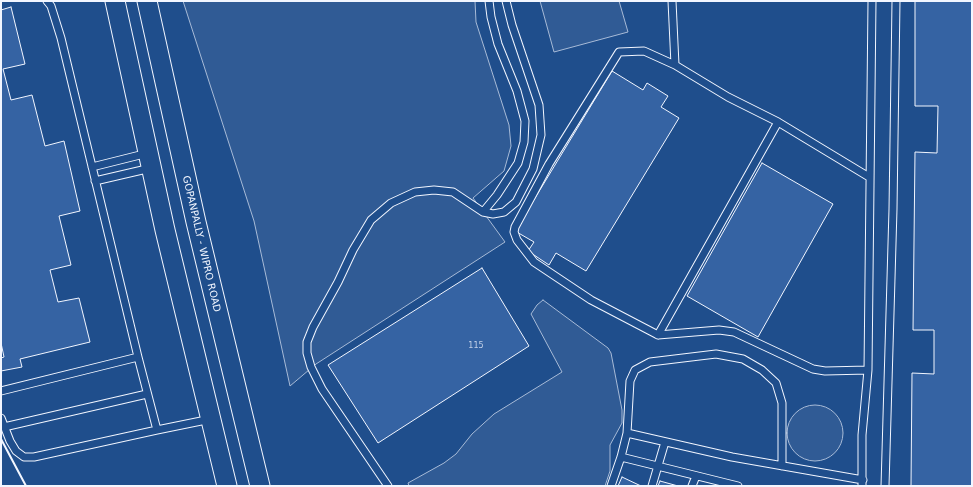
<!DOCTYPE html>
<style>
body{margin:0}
#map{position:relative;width:973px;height:487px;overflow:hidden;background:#1f4e8c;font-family:"DejaVu Sans",sans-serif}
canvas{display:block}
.frame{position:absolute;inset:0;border:2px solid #f2f6ff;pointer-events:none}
</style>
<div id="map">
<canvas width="973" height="487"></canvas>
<div class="frame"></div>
</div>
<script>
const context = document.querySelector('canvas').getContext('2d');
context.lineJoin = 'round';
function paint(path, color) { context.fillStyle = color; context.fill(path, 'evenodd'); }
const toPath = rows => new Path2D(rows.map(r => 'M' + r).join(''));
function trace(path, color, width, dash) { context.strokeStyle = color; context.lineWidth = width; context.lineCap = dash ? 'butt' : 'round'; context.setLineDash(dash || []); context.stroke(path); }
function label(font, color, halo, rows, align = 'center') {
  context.font = font + ' "DejaVu Sans",sans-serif'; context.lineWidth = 3; context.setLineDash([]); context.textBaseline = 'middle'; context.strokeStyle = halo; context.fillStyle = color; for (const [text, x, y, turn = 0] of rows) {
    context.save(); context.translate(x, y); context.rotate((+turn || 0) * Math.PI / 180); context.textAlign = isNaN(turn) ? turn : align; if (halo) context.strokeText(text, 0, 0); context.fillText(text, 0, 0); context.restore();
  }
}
const built = toPath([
 [183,1,475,1,476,22,509,125,511,146,504,171,473,198,505,242,316,364,290,386,254,221,183,1],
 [540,1,619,1,628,32,554,52,540,1],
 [543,300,608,348,611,353,622,410,622,423,610,445,610,471,605,486,409,486,408,483,444,463,456,454,472,434,494,414,562,372,531,314,537,305,543,300],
 '787 433a28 28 0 1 1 56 0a28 28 0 1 1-56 0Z'
]);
paint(built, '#305b95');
trace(built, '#a8bbd7', 1);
const building = toPath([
 [915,1,972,1,972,486,911,486,912,373,934,374,934,330,913,330,915,152,937,153,938,106,915,106,915,1],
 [11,7,25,64,3,69,11,100,32,95,45,146,64,141,80,211,59,216,71,265,50,270,58,302,79,298,90,342,20,359,22,367,1,371,1,358,4,357,1,343,1,10,11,7],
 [612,71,643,90,647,83,668,96,661,107,679,118,586,271,556,253,549,265,528,251,534,242,515,231,612,71],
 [762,163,833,204,758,337,687,296,762,163],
 [482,268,529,346,378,443,328,365,482,268],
 [622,477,641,486,618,486,622,477],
 [660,481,678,486,658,486,660,481]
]);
paint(building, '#3563a3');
trace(building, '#f2f6ff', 1);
const lane = toPath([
 [47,1,51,6,61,38,138,357,157,430],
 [672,1,675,65,728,97,778,122,869,177],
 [675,65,644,51,619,52,549,164,515,227,514,232,517,240,534,262,591,300,658,335,778,122],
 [92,167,148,153],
 [95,181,151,168],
 [483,212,497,195,518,163,524,142,525,121,517,91,498,44,491,17,489,1],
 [658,335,719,330,734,332,813,369,825,371,868,370],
 [1,391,138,357],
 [1,418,10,441,16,451,24,457,34,457,157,430,211,419],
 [4,427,147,394],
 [627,433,732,457,863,480],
 [621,457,738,486],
 [388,486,322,389,311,367,307,353,307,342,313,327,338,282,353,250,371,220,391,203,415,192,434,190,453,192,483,212,493,214,504,212,516,202,533,169,541,135,539,105,512,25,506,1],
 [611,486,621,457,627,433,630,381,635,370,650,362,716,354,743,359,762,370,776,383,782,403,782,466],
 [652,486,665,442],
 [692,486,696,476],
 [862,486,862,435,868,370,872,1],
 [885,486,893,209,896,1]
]);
const secondary = toPath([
 [115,1,165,230,227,486],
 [147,1,196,222,260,486]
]);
trace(lane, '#f2f6ff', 9);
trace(secondary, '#f2f6ff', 21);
trace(lane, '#1f4e8c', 7);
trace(secondary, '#1f4e8c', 19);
trace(toPath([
 [1,439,26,486]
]), '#f2f6ff', 2);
label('8px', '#c3d1e8', null, [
 ["115",476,346]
]);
label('10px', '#f2f6ff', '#1f4e8c', [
 ["GOPANPALLY - WIPRO ROAD",201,244,77]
]);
</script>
